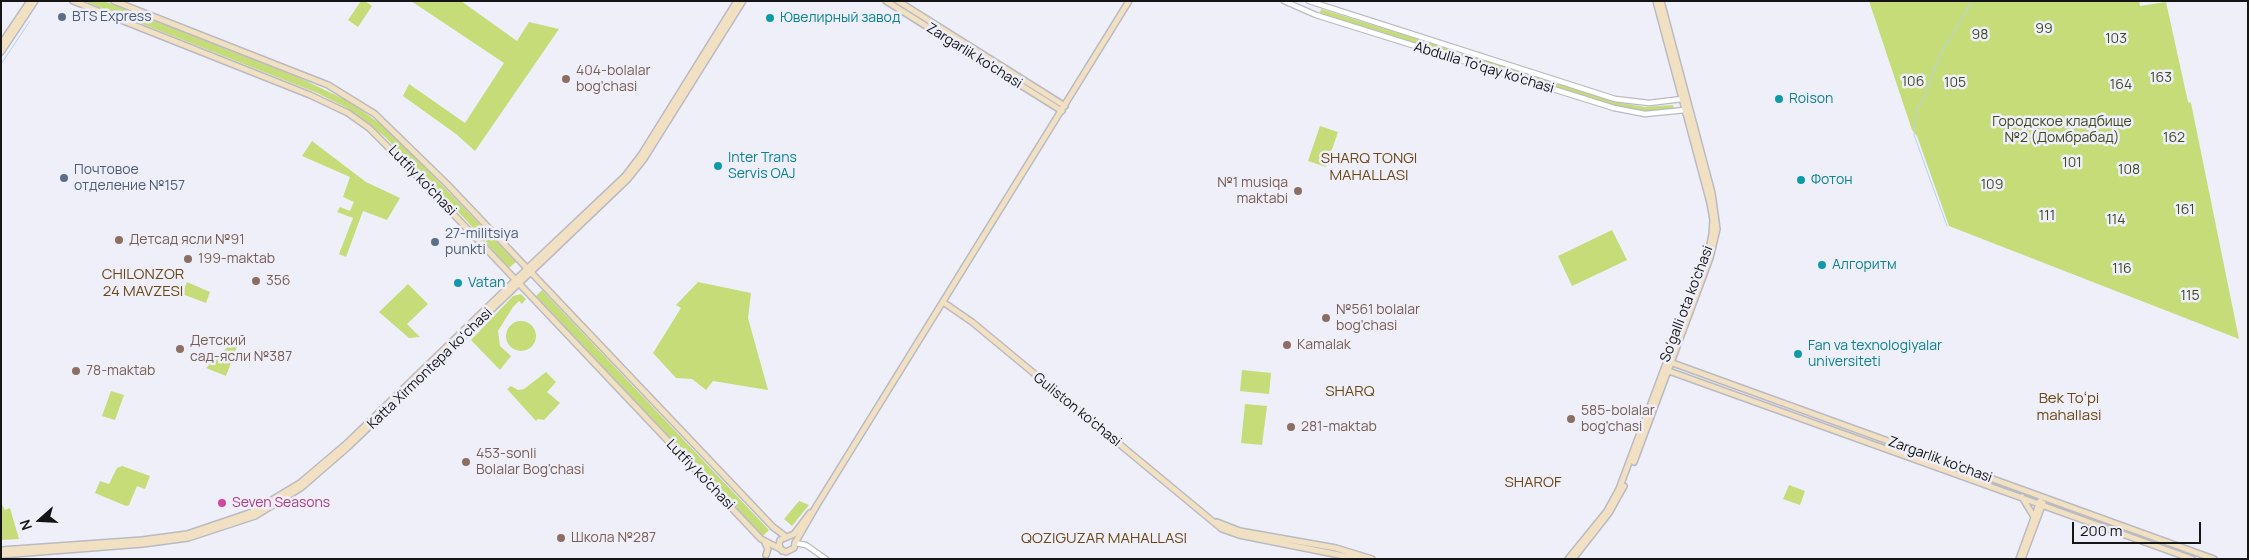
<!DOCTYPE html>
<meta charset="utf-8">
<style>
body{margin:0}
#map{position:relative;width:2249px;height:560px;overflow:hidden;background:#efeff9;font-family:Manrope,sans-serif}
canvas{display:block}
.frame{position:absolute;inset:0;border:2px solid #151518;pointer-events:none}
.north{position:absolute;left:15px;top:495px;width:50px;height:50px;-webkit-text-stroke:4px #efeff9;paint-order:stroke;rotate:251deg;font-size:14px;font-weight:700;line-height:20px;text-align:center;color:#151518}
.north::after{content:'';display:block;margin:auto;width:18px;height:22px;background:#151518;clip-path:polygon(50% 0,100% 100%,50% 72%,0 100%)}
.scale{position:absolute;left:2072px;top:522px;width:129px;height:22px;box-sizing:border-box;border:2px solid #151518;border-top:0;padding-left:6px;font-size:15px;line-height:18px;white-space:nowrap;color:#151518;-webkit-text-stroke:4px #efeff9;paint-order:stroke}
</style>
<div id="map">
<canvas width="2249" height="560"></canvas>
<div class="frame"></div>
<div class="north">N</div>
<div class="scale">200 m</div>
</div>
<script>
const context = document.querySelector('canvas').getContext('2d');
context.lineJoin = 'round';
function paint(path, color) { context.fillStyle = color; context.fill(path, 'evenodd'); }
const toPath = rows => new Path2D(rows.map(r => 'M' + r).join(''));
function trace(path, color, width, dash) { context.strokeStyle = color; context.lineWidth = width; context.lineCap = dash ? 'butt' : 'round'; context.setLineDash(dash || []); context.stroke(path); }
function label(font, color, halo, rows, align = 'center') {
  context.font = font + ' Manrope,sans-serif'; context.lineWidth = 5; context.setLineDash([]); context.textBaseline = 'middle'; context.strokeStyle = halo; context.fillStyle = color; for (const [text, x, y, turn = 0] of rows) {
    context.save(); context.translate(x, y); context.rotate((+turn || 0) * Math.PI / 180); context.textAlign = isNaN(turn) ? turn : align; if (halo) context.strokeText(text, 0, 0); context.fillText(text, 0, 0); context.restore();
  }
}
paint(toPath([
 [84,1,104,1,300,78,350,102,390,131,516,262,509,268,465,219,384,136,345,107,317,93],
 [361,1,365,1,372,6,358,27,348,20],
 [411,1,461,1,517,41,529,22,559,29,475,151,456,134,403,96,409,84,465,123,504,63],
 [1869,1,2139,1,2140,6,2166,2,2188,102,2191,103,2239,339,1949,226,1917,136,1912,130],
 [1321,9,1453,50,1453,53,1452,55,1320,13],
 [1462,52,1621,103,1645,107,1673,105,1674,109,1645,111,1616,106,1460,57],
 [1320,126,1338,132,1326,167,1308,161],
 [312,141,366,182,400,198,387,220,363,211,346,257,339,254,353,218,337,212,340,207,350,211,354,202,343,197,350,177,302,156],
 [1612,230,1627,260,1572,286,1558,256],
 [187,282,210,292,206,303,182,294],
 [698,282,751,293,748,318,768,390,713,381,706,390,692,379,676,378,653,353,681,308,676,305],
 [408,284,428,304,407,324,420,337,409,338,379,312],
 [542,290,769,530,763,536,536,296],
 [521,294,526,299,522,304,519,301,513,307,498,331,500,346,511,356,500,370,471,340,513,296],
 '506 336a15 15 0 1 1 30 0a15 15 0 1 1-30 0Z',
 [239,336,240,339,226,376,206,368],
 [1242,370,1271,373,1269,394,1240,391],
 [546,372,556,382,547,392,560,403,544,420,538,419,536,421,507,389,511,386,518,390,524,389],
 [111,391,124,395,115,420,102,416],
 [1245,404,1267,406,1262,445,1241,443],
 [122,466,150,476,145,489,137,486,129,505,126,506,95,493,100,481,109,484,117,468],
 [1789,485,1805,491,1800,505,1783,499],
 [799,501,809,505,792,526,784,519],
 [1,503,5,510,10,508,19,539,1,540]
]), '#c5dc79');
trace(toPath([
 [1,64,30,21],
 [1947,226,1914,135,1917,109,1924,98,1940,55,1972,1]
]), '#b4d3ef', 1);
const tertiary = toPath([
 [1284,1,1316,15,1614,108,1645,114,1685,110],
 [1309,1,1615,99,1649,103,1682,99],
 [795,543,806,545,826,559]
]);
const secondary = toPath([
 [73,1,310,95,348,113,369,128,422,181,761,539,786,552,794,548,795,543,817,505,1129,1],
 [114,1,328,85,375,114,447,184,773,527,785,536],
 [886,1,1062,111],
 [898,1,1065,106],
 [1,44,30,1],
 [1,52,35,1],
 [943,302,972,322,1222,529,1239,535,1359,559],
 [1667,361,2214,559],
 [1666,370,2192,559],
 [1634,462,1710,258,1717,229,1712,193,1661,1],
 [2022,497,2034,517],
 [1217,522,1240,531,1336,548,1372,559],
 [765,543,768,549,766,555],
 [1,550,142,540,187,534,252,512,300,483,346,444,535,261,625,176,641,155,737,1],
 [782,551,779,545,780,540,794,534,810,513],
 [1,555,143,544,188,538,255,516,302,487,348,447,628,179,644,159,743,1],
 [1568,559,1607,511,1619,489,1709,249,1712,234,1713,220,1710,203,1656,1],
 [1573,559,1609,513,1624,486],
 [2019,559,2040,501],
 [2022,559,2043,503]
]);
trace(tertiary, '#babac3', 7);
trace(secondary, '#babac3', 8);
trace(tertiary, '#fff', 4.5);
trace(secondary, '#f2e0c2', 5);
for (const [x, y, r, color] of [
 [62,17,5,"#5c6f8a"],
 [770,18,5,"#0f9aa8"],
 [566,79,5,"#8d6e63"],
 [1779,99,5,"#0f9aa8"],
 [718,166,5,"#0f9aa8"],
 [64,178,5,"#5c6f8a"],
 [1801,180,5,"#0f9aa8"],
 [1298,191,5,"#8d6e63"],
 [119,240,5,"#8d6e63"],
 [435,242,5,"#5c6f8a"],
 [188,259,5,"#8d6e63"],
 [1822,265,5,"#0f9aa8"],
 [256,281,5,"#8d6e63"],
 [458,283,5,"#0f9aa8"],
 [1326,318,5,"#8d6e63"],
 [1287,345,5,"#8d6e63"],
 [180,349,5,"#8d6e63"],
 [1798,354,5,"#0f9aa8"],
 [76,371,5,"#8d6e63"],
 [1571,419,5,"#8d6e63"],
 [1291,427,5,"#8d6e63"],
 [466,462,5,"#8d6e63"],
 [222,503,5,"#d1479c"],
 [561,538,5,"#8d6e63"]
]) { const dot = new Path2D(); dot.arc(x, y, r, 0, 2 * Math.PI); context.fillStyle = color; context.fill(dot); trace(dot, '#efeff9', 2); }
label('14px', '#4e5e75', '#efeff9', [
 ["BTS Express",72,17],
 ["Почтовое",74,170],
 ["отделение №157",74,186],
 ["27-militsiya",445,234],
 ["punkti",445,250]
], 'left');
label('14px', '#0d838f', '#efeff9', [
 ["Ювелирный завод",780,18],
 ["Roison",1789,99],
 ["Inter Trans",728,158],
 ["Servis OAJ",728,174],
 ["Фотон",1811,180],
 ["Алгоритм",1832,265],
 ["Vatan",468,283],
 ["Fan va texnologiyalar",1808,346],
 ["universiteti",1808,362]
], 'left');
label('14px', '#404a21', '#efeff9', [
 ["99",2044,29],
 ["98",1980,35],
 ["103",2116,39],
 ["163",2161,78],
 ["106",1913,82],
 ["105",1955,83],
 ["164",2121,85],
 ["Городское кладбище",2062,122],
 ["№2 (Домбрабад)",2062,138],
 ["162",2174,138],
 ["101",2072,163],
 ["108",2129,170],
 ["109",1992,185],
 ["161",2185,210],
 ["111",2047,216],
 ["114",2116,220],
 ["116",2122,269],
 ["115",2190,296]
]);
label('14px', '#151518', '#efeff9', [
 ["Zargarlik ko'chasi",974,56,32],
 ["Abdulla To'qay ko'chasi",1484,68,17],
 ["Lutfiy ko'chasi",422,181,46],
 ["So'galli ota ko'chasi",1687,304,-69],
 ["Katta Xirmontepa koʻchasi",430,369,-44],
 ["Guliston ko'chasi",1077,410,39],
 ["Zargarlik ko'chasi",1940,460,20],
 ["Lutfiy ko'chasi",700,475,46]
]);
label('14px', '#785e54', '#efeff9', [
 ["404-bolalar",576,71],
 ["bog'chasi",576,87],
 ["№1 musiqa",1288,183,"right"],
 ["maktabi",1288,199,"right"],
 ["Детсад ясли №91",129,240],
 ["199-maktab",198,259],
 ["356",266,281],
 ["№561 bolalar",1336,310],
 ["bog'chasi",1336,326],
 ["Детский",190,341],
 ["сад-ясли №387",190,357],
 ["Kamalak",1297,345],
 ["78-maktab",86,371],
 ["585-bolalar",1581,411],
 ["bog'chasi",1581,427],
 ["281-maktab",1301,427],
 ["453-sonli",476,454],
 ["Bolalar Bog'chasi",476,470],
 ["Школа №287",571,538]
], 'left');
label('14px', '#b23c85', '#efeff9', [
 ["Seven Seasons",232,503]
], 'left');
label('15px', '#6b4816', '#efeff9', [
 ["SHARQ TONGI",1369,159],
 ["MAHALLASI",1369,176],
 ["CHILONZOR",143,275],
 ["24 MAVZESI",143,292],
 ["SHARQ",1350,392],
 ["Bek Toʻpi",2069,399],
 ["mahallasi",2069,416],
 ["SHAROF",1533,483],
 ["QOZIGUZAR MAHALLASI",1104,539]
]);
</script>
